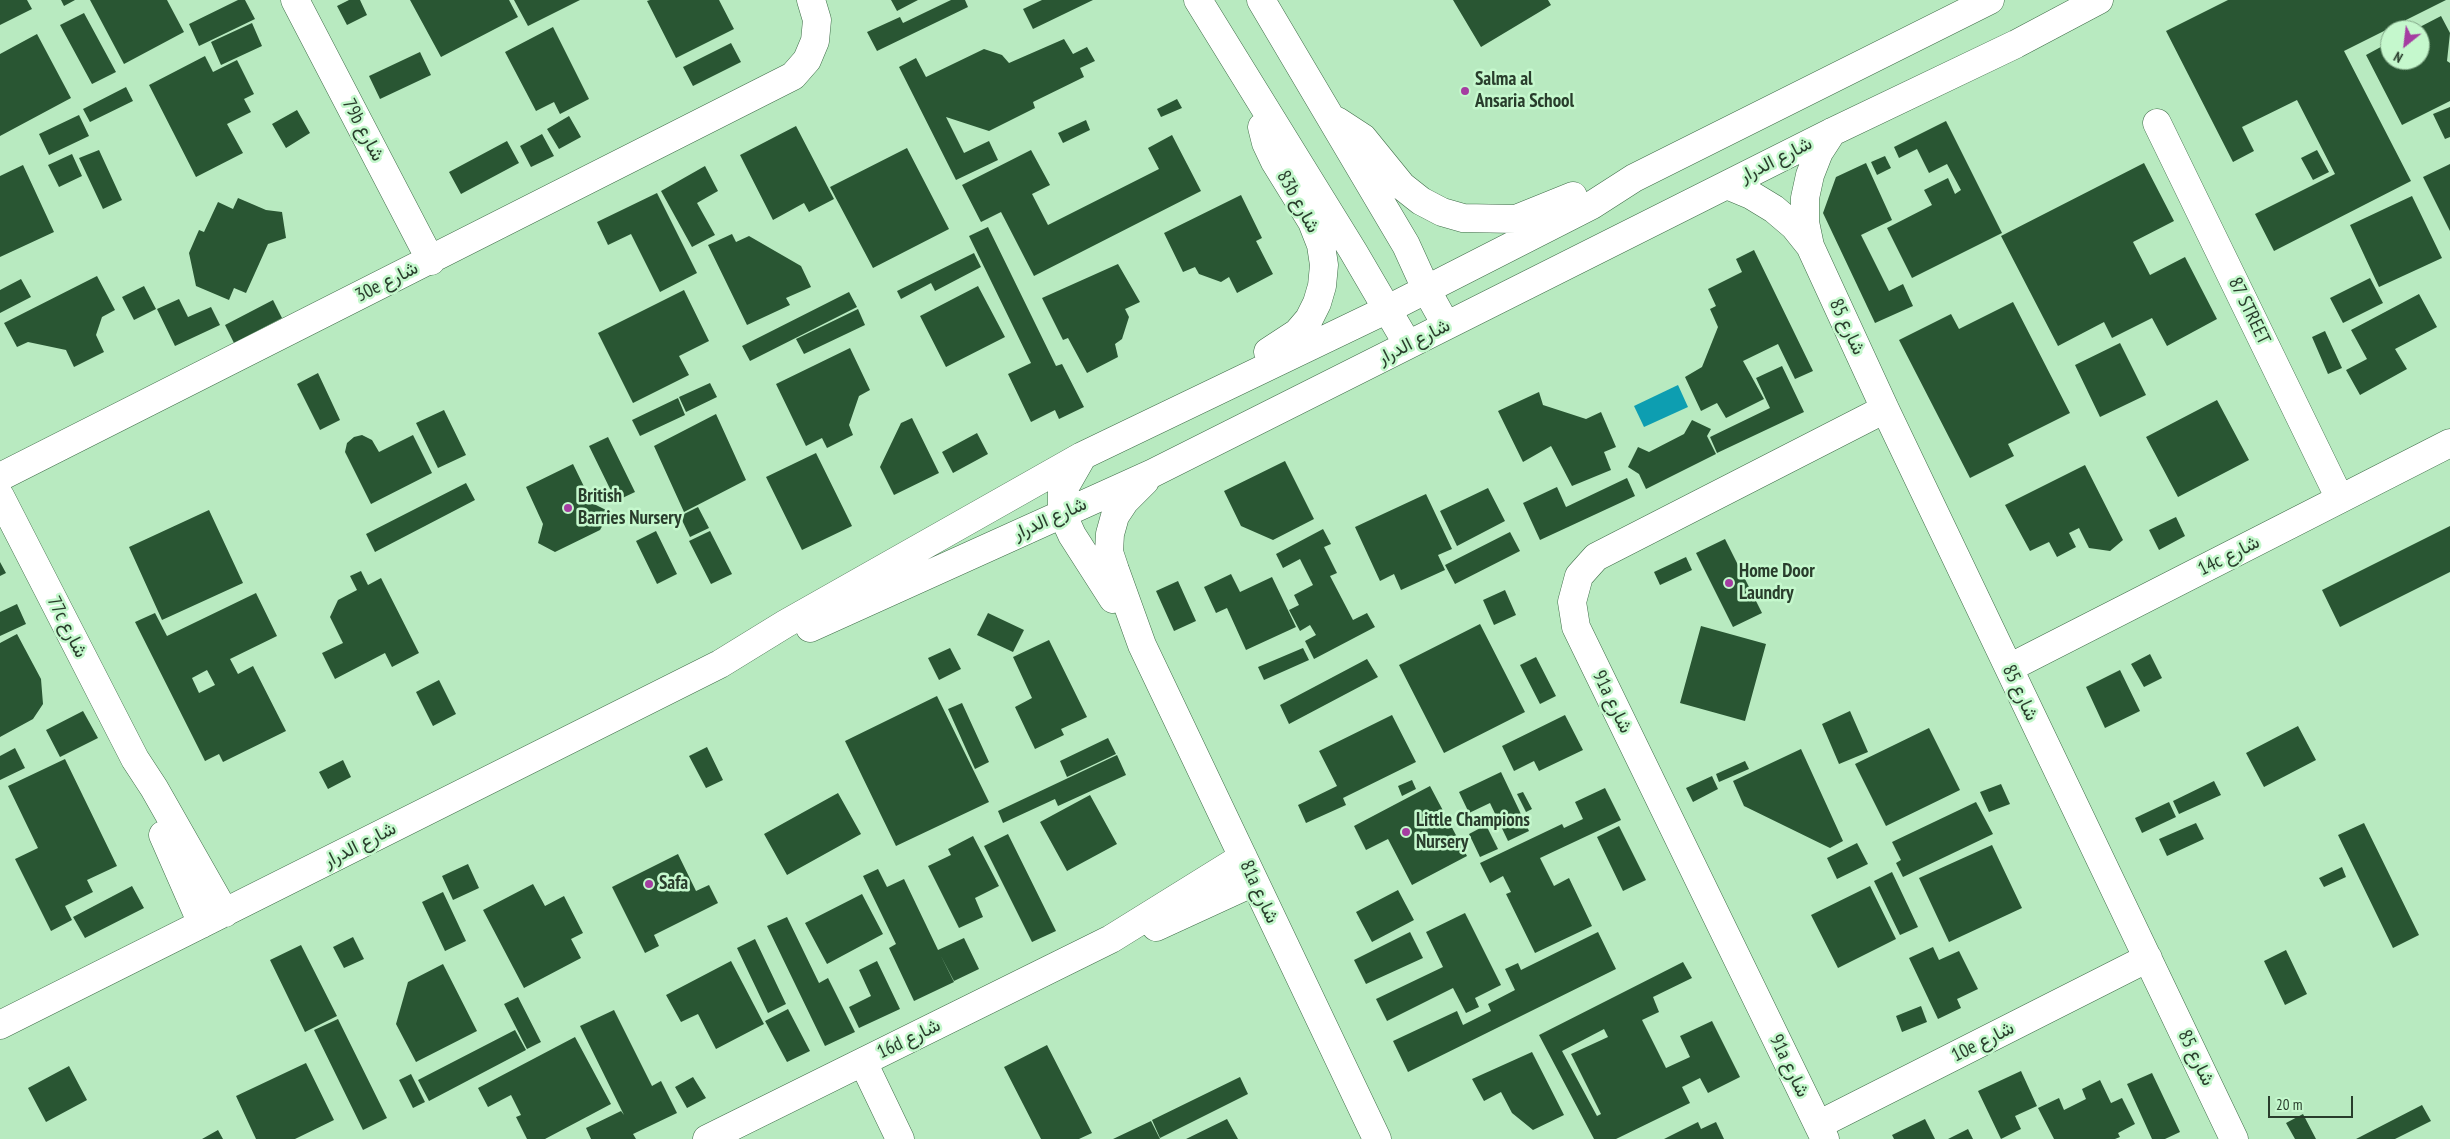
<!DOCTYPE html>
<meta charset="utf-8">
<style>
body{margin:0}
#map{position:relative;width:2450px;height:1139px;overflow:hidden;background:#b8eac0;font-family:"PT Sans Narrow",sans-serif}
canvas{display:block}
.north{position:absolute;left:2380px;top:20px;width:50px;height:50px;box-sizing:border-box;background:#c5f8cd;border:1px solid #87ad8d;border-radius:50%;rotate:209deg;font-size:14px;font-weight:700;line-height:20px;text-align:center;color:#293d2c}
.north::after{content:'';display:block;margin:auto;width:18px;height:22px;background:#a53da1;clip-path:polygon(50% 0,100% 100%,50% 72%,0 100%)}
.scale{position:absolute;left:2268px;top:1096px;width:85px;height:22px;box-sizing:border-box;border:2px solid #293d2c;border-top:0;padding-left:6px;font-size:15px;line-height:18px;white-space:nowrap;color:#293d2c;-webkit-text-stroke:4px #c5f8cd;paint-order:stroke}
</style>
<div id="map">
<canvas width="2450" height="1139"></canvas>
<div class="north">N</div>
<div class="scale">20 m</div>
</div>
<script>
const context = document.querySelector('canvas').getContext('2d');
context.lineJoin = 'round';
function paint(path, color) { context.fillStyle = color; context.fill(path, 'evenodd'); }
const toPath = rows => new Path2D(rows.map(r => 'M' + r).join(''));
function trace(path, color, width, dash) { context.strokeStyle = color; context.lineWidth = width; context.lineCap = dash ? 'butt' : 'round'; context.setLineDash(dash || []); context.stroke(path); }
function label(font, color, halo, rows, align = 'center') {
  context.font = font + ' "PT Sans Narrow",Vazirmatn,sans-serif'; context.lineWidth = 5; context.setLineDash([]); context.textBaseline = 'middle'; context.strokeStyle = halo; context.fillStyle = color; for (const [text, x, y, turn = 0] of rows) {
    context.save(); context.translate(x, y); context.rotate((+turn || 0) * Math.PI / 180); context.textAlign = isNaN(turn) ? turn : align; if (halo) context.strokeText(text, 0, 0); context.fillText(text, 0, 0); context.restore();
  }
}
paint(toPath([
 [1678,385,1688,407,1644,427,1634,406]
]), '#0d9eb1');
paint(toPath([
 [0,0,27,0,32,9,0,25],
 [61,0,75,0,64,6],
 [90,0,167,0,184,32,124,64],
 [238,0,245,0,255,19,199,46,189,24],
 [349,0,360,0,367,15,347,25,337,6],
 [410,0,509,0,518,17,441,57],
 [514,0,580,0,528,26],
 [650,0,719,0,734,29,676,58,647,1],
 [891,0,918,0,897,11],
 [951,0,965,0,968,7,877,51,867,32,900,17,903,23],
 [1042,0,1093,0,1033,29,1023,9],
 [1453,0,1548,0,1551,5,1481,47],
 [2228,0,2446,0,2344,51,2411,181,2274,251,2255,214,2335,174,2297,100,2242,127,2254,151,2233,162,2166,31],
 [84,13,116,72,92,84,60,25],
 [2441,16,2450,33,2447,61,2450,63,2450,101,2402,125,2366,55,2390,42,2390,60,2420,60,2420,30,2414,30],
 [252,23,262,46,221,65,211,42],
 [553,27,589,99,560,114,554,102,536,111,505,52],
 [37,34,71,98,0,136,0,54],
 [1064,39,1073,54,1087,47,1095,61,1080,68,1084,77,1033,102,1035,108,989,131,946,117,964,153,989,141,998,160,956,180,899,67,916,58,926,77,984,49,1002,55,1009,63],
 [731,43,741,62,693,86,683,67],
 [420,52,431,75,380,99,369,76],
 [205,56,213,72,237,60,254,94,244,99,251,112,227,124,243,153,196,177,149,85],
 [126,87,133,101,90,122,83,109],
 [1177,99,1182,108,1161,117,1157,109],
 [2450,107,2450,137,2445,139,2433,114],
 [297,110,310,133,286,148,272,124],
 [79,115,89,136,49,155,39,134],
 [569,116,581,137,559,149,547,129],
 [1086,120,1090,130,1063,143,1058,133],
 [1946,121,2002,233,1912,278,1887,228,1932,205,1924,190,1948,178,1955,194,1961,190,1947,164,1929,173,1917,149,1899,158,1894,147],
 [796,126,834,199,809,212,804,203,773,220,740,155],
 [542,134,554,156,531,167,520,146],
 [1172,135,1201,191,1034,276,1001,212,981,222,962,185,1031,150,1050,185,1032,194,1048,225,1159,169,1148,148],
 [507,141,519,163,461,194,449,172],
 [907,148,949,229,873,268,830,187],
 [99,150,122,200,103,209,79,158],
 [2317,150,2329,172,2313,180,2301,158],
 [72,154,82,176,59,187,48,165],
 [1885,156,1891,168,1877,175,1871,162],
 [1866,163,1892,220,1861,235,1889,291,1903,284,1913,306,1875,323,1823,213,1836,177],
 [2144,163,2174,221,2133,242,2150,275,2185,257,2217,319,2167,346,2152,318,2112,338,2104,322,2058,346,2001,236],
 [2450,164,2450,231,2423,177],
 [23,165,54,232,0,257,0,176],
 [705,166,718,191,697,203,715,235,692,247,661,191],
 [657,193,697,273,660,292,631,234,608,245,597,222],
 [1241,195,1262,238,1256,241,1273,274,1237,293,1229,277,1221,282,1199,274,1195,267,1183,272,1164,233],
 [2412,196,2442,258,2379,287,2350,225],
 [238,198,266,210,282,212,286,238,268,244,246,293,234,288,229,300,196,286,189,253,199,230,204,232,218,202,233,209],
 [988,227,1056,366,1062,364,1084,407,1059,419,1055,410,1031,422,1008,374,1031,363,969,236],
 [732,234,736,242,749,236,801,266,811,287,786,298,790,305,747,325,708,245],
 [1754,250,1813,371,1795,379,1778,344,1743,361,1764,399,1726,418,1717,403,1701,411,1685,377,1702,367,1718,327,1710,309,1716,306,1708,289,1742,272,1736,259],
 [974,253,981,267,935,291,931,283,901,299,897,291],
 [1118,264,1140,302,1125,309,1129,317,1122,339,1115,344,1118,357,1087,373,1068,338,1063,340,1042,298],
 [97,276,115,310,102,317,96,335,104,352,74,367,66,350,28,342,17,347,4,323],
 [2370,278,2383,303,2343,323,2330,298],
 [21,279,31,297,0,313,0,290],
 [144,286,156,309,134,320,122,297],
 [978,286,1005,337,946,367,920,316],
 [684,290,709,341,679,356,689,375,633,403,598,333],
 [849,292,857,307,750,361,742,346],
 [2419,294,2437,327,2395,349,2407,369,2360,395,2346,370,2367,359,2351,330],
 [179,299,188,317,211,307,220,325,175,346,157,309],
 [273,300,282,318,234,343,225,325],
 [2013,302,2070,413,2008,444,2014,456,1970,478,1899,340,1951,314,1959,329],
 [858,309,865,325,804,354,796,339],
 [2325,331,2342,368,2328,374,2312,337],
 [2120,343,2146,395,2100,417,2075,365],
 [850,348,870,390,859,396,849,425,853,435,827,448,822,438,806,446,776,384],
 [1782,366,1804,412,1717,453,1710,437,1770,408,1756,378],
 [318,373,340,420,320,430,297,384],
 [710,383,717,397,686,412,679,397],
 [1539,392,1543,405,1586,419,1601,412,1616,447,1604,452,1611,470,1572,486,1551,446,1523,462,1498,411],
 [678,398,685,415,640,436,632,420],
 [2217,400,2249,460,2178,497,2146,437],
 [444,410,466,455,438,468,416,423],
 [716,414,746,480,684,512,654,446],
 [912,418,939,473,894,495,880,467,901,423],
 [1692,420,1711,429,1707,436,1716,454,1646,489,1639,474,1628,467,1638,447,1649,452,1684,434],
 [977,433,988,454,953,473,942,452],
 [362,435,372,440,379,452,413,435,432,473,371,504,345,452,347,443,354,437],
 [608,437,635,492,616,501,589,446],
 [816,453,852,526,802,550,766,477],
 [1285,461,1314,519,1273,540,1241,526,1224,491],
 [573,464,592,503,610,512,600,530,555,552,538,543,543,524,526,487],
 [2085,465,2123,540,2110,551,2089,548,2079,528,2069,533,2076,547,2057,557,2049,542,2030,551,2005,505],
 [1627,478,1635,496,1540,540,1523,503,1557,487,1566,507],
 [466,483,475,500,375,552,366,534],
 [1488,488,1505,521,1457,546,1440,511],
 [1426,494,1452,549,1438,555,1445,570,1401,590,1394,574,1380,581,1355,527],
 [698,507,709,528,690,537,680,516],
 [209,510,243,583,162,620,129,547],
 [2176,517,2185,536,2159,550,2149,530],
 [2450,526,2450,572,2340,627,2322,590],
 [1323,529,1331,544,1324,547,1337,573,1330,576,1353,620,1367,613,1375,627,1314,659,1305,641,1316,635,1310,625,1300,631,1289,610,1299,605,1294,595,1313,585,1300,559,1283,568,1276,554],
 [656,531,677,574,657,584,636,541],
 [710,531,732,574,711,584,689,541],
 [1510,532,1520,551,1455,584,1445,565],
 [1725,539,1762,613,1733,627,1696,553],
 [1686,557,1692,570,1660,585,1654,572],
 [0,562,6,573,0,576],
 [361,571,368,585,381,578,419,653,392,667,385,653,335,679,322,653,343,643,330,617,338,600,357,590,350,576],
 [1231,574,1240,592,1272,577,1296,627,1246,650,1227,608,1216,613,1204,587],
 [1178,581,1196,621,1174,631,1156,591],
 [1505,590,1516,615,1494,625,1483,600],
 [256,593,277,636,230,659,238,674,253,666,286,731,223,762,219,754,205,761,135,622,155,613,167,636],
 [207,670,215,685,199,693,192,678],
 [17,604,26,624,0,636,0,612],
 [988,613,1024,630,1013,652,977,635],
 [1480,624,1525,712,1444,753,1399,665],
 [1701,626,1766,644,1745,721,1680,703],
 [17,634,41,679,43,704,33,719,0,737,0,643],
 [1049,640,1087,717,1061,729,1064,735,1035,749,1015,707,1032,698,1013,657],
 [950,648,961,669,939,680,928,658],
 [1303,648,1309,660,1264,680,1258,667],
 [2150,654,2162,678,2144,687,2131,664],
 [1536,657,1556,696,1540,704,1520,665],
 [1367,659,1378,677,1289,724,1280,705],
 [2120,670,2140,711,2105,728,2086,687],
 [439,680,456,714,433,726,416,692],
 [937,696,989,802,896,846,845,741],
 [962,703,989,762,975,769,948,709],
 [83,711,98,738,60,757,46,730],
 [1850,711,1868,752,1839,764,1822,724],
 [1392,715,1416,762,1343,798,1346,805,1306,823,1298,805,1337,786,1319,751],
 [1565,715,1583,750,1539,771,1534,761,1514,771,1502,746],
 [2298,726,2316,760,2264,787,2246,753],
 [1929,728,1960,790,1886,826,1855,764],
 [1108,738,1116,754,1067,777,1060,761],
 [707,747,723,780,706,788,689,756],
 [15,748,25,768,0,780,0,756],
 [1801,749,1843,841,1830,848,1744,806,1733,781],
 [1117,755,1126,775,1058,806,1055,799,1003,823,998,811],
 [65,759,117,866,87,880,93,892,65,906,72,920,51,931,15,859,38,848,8,786],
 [343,760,351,777,328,789,319,772],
 [1745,761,1749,769,1719,782,1716,774],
 [1501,772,1529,831,1508,841,1490,803,1469,813,1459,792],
 [1712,776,1718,789,1693,802,1686,788],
 [1412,780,1416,789,1402,796,1398,786],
 [2214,781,2221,795,2179,814,2173,801],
 [2001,784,2010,804,1989,812,1980,792],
 [1430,786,1467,856,1412,885,1388,839,1366,850,1354,826],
 [1605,788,1621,820,1540,858,1554,886,1569,878,1592,926,1535,953,1506,894,1511,892,1503,876,1490,883,1480,863,1562,824,1564,828,1583,819,1575,802],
 [1523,792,1532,809,1526,812,1517,794],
 [838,793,861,834,787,875,764,834],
 [1090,795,1117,844,1067,871,1040,822],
 [1976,802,1993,834,1903,877,1896,863,1901,860,1892,842],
 [2169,802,2176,817,2142,833,2135,818],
 [2196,823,2204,839,2167,856,2159,839],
 [2364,823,2419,935,2393,948,2338,835],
 [1486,825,1498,849,1480,857,1469,834],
 [1619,826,1646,880,1623,891,1597,837],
 [1008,834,1056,931,1032,942,984,846],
 [973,836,999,886,975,898,983,917,959,928,928,866,951,855,948,849],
 [1857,843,1868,864,1837,879,1827,858],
 [1992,845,2022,908,1949,942,1919,878],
 [678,854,696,891,709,885,718,903,654,935,659,946,645,953,612,887],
 [468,864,479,888,453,900,442,876],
 [2342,867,2346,877,2324,887,2319,878],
 [878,869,887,887,904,879,938,950,964,938,979,969,954,981,941,956,954,982,914,1001,889,948,896,944,863,876],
 [1892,872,1918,927,1900,935,1874,881],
 [533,884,545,906,564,896,583,933,571,939,581,958,524,988,483,910],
 [132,886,144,908,85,938,73,917],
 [1870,886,1896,939,1838,968,1811,915],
 [1398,890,1414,920,1372,942,1356,912],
 [443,892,466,941,445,951,422,902],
 [862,894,883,934,827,964,805,923],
 [1465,913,1501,985,1475,998,1479,1007,1466,1013,1453,988,1387,1021,1376,999,1443,967,1426,932],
 [787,917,819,983,828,978,855,1032,825,1046,767,926],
 [1410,932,1423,958,1366,984,1354,960],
 [1598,932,1616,969,1408,1072,1393,1041,1457,1011,1463,1025,1491,1011,1488,1004,1515,990,1505,969,1518,963,1521,970],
 [353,937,364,959,344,968,333,947],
 [755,939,786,1004,768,1013,737,948],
 [301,945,337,1016,305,1032,270,960],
 [1933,947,1939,960,1959,951,1978,989,1957,999,1961,1008,1938,1019,1909,958],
 [2286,950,2307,994,2285,1005,2264,961],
 [731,961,764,1024,716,1049,698,1014,681,1022,666,995],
 [877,961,900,1009,859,1028,849,1007,871,996,859,970],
 [1683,962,1692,978,1653,997,1659,1012,1642,1020,1666,1068,1690,1057,1680,1036,1712,1021,1740,1077,1708,1093,1700,1078,1682,1087,1690,1103,1616,1139,1594,1139,1539,1035],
 [1604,1029,1608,1037,1571,1054,1601,1114,1597,1116,1562,1051],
 [443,964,477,1031,416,1062,396,1024,408,982],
 [518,997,541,1042,527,1049,504,1004],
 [1921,1006,1927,1022,1902,1032,1896,1016],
 [788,1009,810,1051,787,1062,765,1021],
 [614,1010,652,1086,661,1081,677,1113,633,1134,636,1139,591,1139,586,1128,621,1111,624,1115,580,1026],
 [338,1019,387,1118,363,1130,314,1030],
 [515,1030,526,1050,429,1101,418,1080],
 [575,1037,611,1104,545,1139,527,1139,516,1117,521,1115,511,1095,488,1107,478,1088],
 [1047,1045,1092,1133,1079,1139,1041,1139,1004,1067],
 [1532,1052,1564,1115,1533,1130,1512,1113,1501,1092,1484,1101,1472,1079],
 [306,1063,334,1120,295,1139,256,1139,236,1096],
 [69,1066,87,1100,46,1122,28,1088],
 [2021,1071,2037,1106,2015,1116,2021,1129,2001,1139,1978,1091],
 [2152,1073,2180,1132,2165,1139,2152,1139,2127,1084],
 [411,1074,425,1102,413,1108,399,1080],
 [693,1077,706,1098,687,1108,675,1087],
 [1240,1077,1248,1094,1160,1138,1152,1120],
 [2100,1080,2111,1103,2122,1098,2135,1124,2118,1133,2120,1137,2115,1139,2054,1139,2038,1108,2059,1098,2064,1110,2086,1099,2082,1089],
 [2422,1105,2431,1121,2395,1139,2356,1139],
 [2303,1114,2316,1139,2295,1139,2286,1123],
 [1227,1119,1238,1139,1186,1139],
 [1925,1119,1935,1139,1894,1139,1892,1135],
 [1151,1121,1160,1139,1113,1139],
 [1698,1122,1701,1129,1716,1122,1724,1139,1664,1139],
 [1968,1129,1973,1139,1948,1139],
 [218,1130,223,1139,202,1139]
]), '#295633');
const street = toPath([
 [295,0,431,261],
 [1198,0,1353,251,1408,345],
 [1261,0,1406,245,1426,289,1446,325],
 [1337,121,1363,138,1402,186,1421,201,1442,212,1463,218,1516,219,1573,196],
 [2157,123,2340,499],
 [1262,127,1266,143,1275,162,1312,222,1321,245,1324,265,1322,286,1317,303,1309,319,1297,333,1268,352],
 [1832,132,1819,152,1810,175,1805,198,1805,222,1810,246,1885,409,2234,1139],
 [1727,185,1751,195,1774,209,1794,226,1810,246],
 [1082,457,1062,492,1062,513,1072,535,1113,599],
 [0,477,793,76,807,60,815,41,817,20,811,0],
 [1145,481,1125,501,1115,516,1110,534,1109,552,1115,570,1142,645,1377,1139],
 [0,496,135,759,154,788,225,913],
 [810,628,1153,473,1832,132,2016,44,2099,0],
 [2009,668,2450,443],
 [163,835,202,924],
 [1156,927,1254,882],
 [0,1025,720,664,785,624,1082,456,1388,309,1592,205,1634,178,1990,0],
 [863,1062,900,1139],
 [1818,1125,2148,958],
 [707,1139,1111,939,1243,857],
 [1825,1139,1576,627,1572,602,1579,576,1596,557,1885,409]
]);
trace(street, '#3e6c47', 29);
trace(street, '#fff', 28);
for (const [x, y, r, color] of [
 [1465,91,5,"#a53da1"],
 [568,508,5,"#a53da1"],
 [1729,583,5,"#a53da1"],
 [1406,832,5,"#a53da1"],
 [649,884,5,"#a53da1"]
]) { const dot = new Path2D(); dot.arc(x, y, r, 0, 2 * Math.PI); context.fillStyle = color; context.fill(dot); trace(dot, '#c5f8cd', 2); }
label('bold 19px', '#293d2c', '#c5f8cd', [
 ["Salma al",1475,80],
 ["Ansaria School",1475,102],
 ["British",578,497],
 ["Barries Nursery",578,519],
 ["Home Door",1739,572],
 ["Laundry",1739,594],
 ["Little Champions",1416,821],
 ["Nursery",1416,843],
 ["Safa",659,884]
], 'left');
label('19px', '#293d2c', '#c5f8cd', [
 ["79b شارع",363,130,62],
 ["شارع الدرار",1776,160,-27],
 ["83b شارع",1298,202,61],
 ["30e شارع",387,282,-27],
 ["87 STREET",2249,311,64],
 ["شارع 85",1847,327,65],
 ["شارع الدرار",1414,342,-27],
 ["شارع الدرار",1050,519,-24],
 ["14c شارع",2229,556,-27],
 ["77c شارع",67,627,63],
 ["شارع 85",2020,693,65],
 ["91a شارع",1612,702,64],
 ["شارع الدرار",360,845,-27],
 ["81a شارع",1259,892,65],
 ["16d شارع",909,1039,-26],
 ["10e شارع",1983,1042,-27],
 ["شارع 85",2196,1058,64],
 ["91a شارع",1789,1066,64]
]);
</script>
